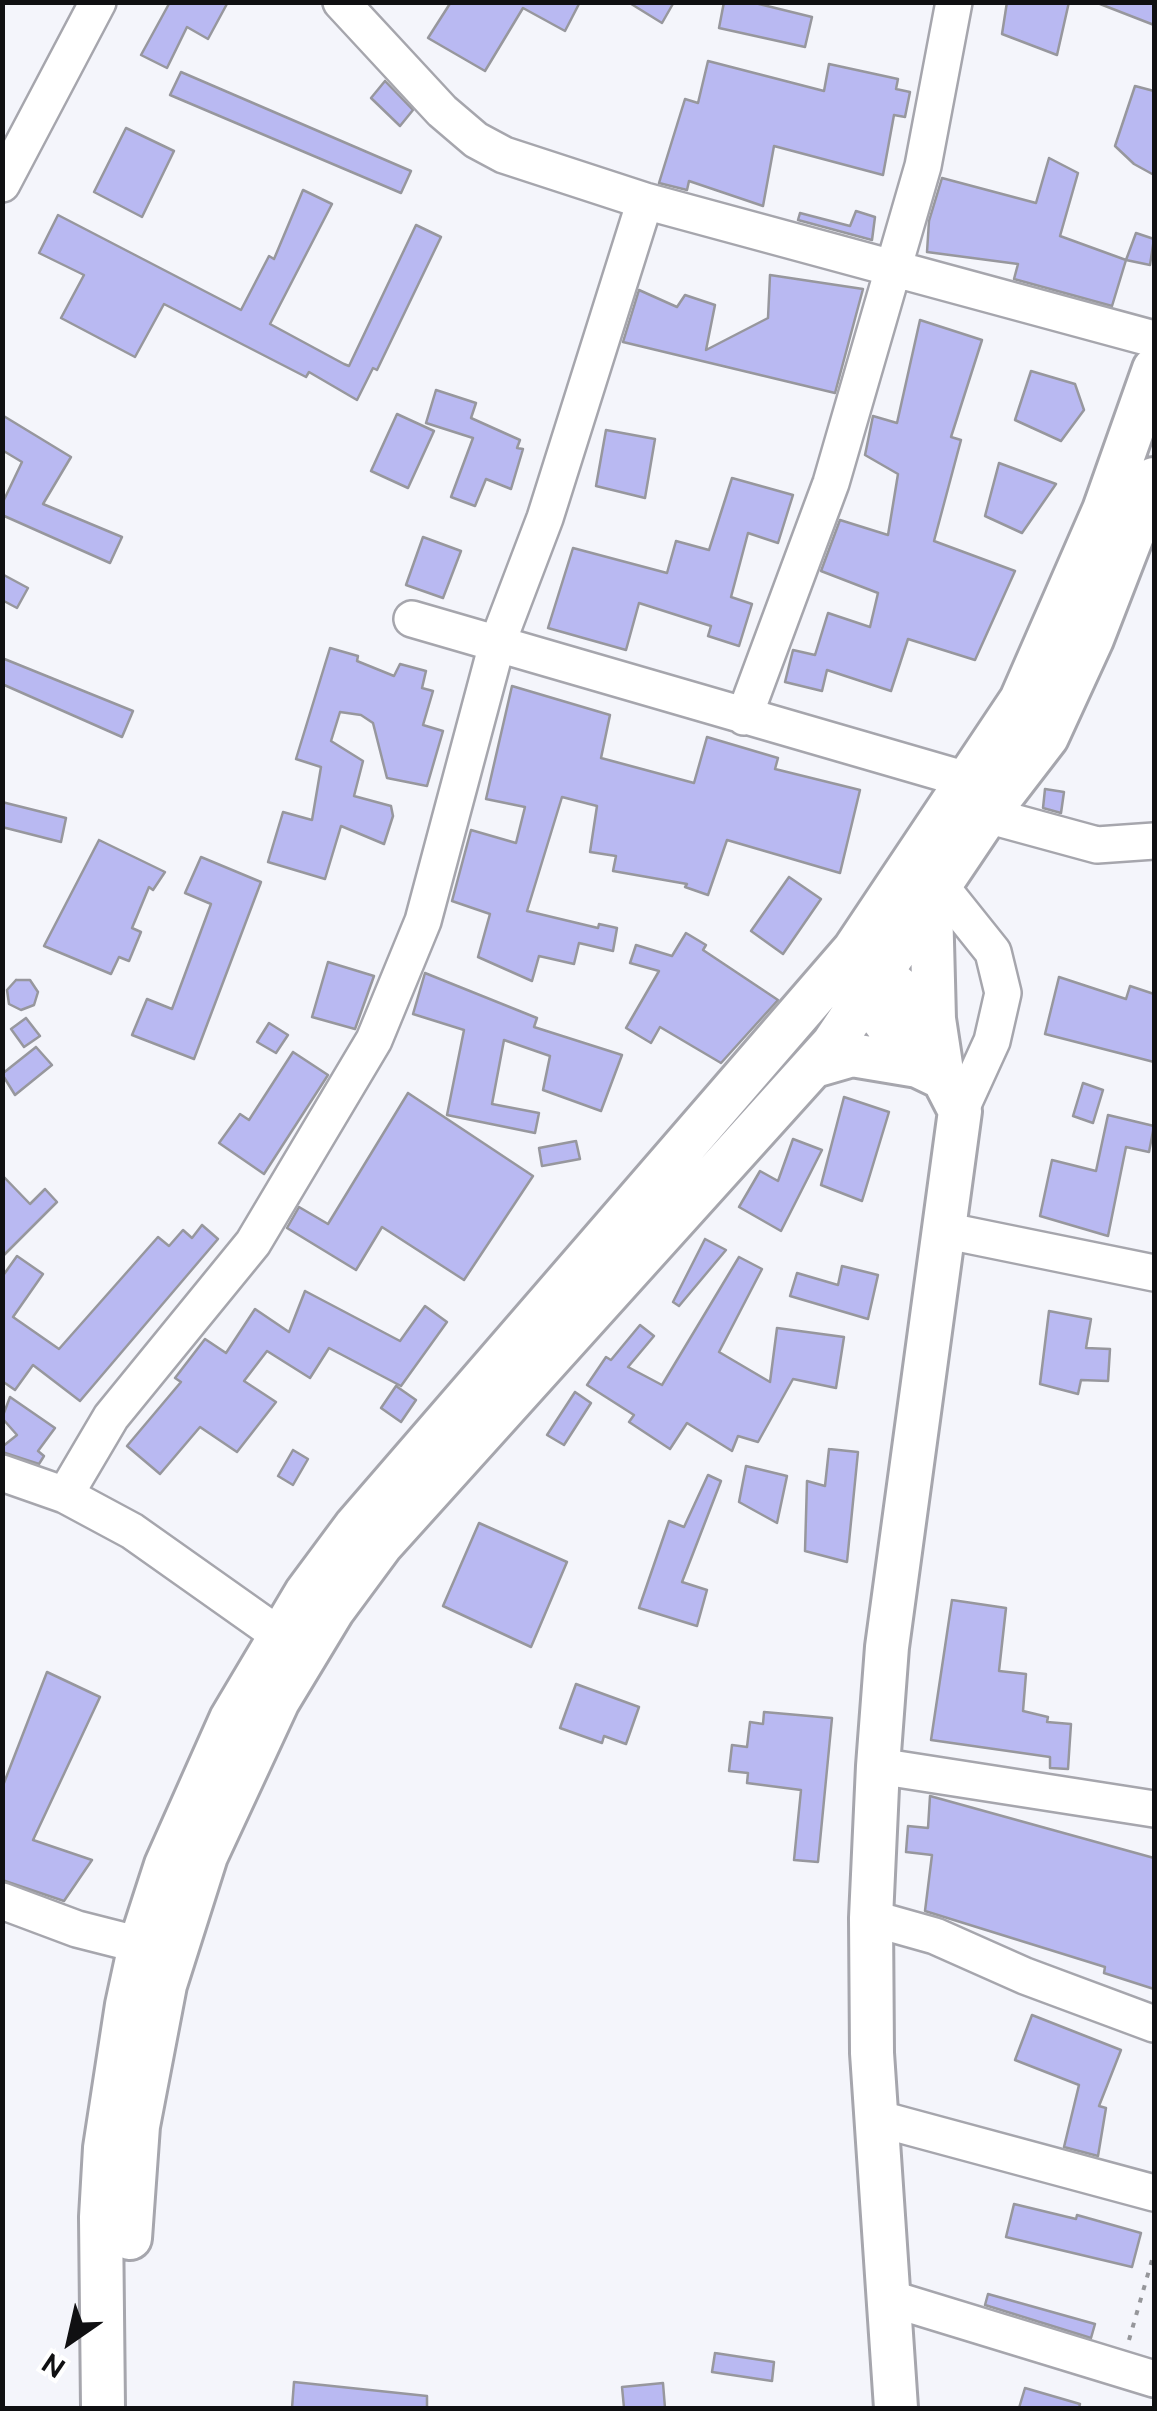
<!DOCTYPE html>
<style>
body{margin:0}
#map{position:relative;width:1157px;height:2411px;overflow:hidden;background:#f4f5fb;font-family:Ubuntu,sans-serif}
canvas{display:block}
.frame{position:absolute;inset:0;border:5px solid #101012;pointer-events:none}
.north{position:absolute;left:20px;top:2291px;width:100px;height:100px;-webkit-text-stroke:8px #fff;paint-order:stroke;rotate:214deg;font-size:28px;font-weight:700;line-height:40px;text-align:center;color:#101012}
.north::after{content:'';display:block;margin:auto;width:35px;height:45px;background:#101012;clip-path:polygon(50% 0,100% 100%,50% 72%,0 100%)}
</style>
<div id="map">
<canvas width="1157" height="2411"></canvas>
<div class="frame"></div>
<div class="north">N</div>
</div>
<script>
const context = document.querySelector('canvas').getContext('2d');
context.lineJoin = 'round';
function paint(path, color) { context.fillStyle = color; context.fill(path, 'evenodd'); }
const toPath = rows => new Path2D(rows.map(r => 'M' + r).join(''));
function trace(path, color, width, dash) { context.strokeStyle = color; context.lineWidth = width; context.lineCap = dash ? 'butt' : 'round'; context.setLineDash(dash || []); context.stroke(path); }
const building = toPath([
 [170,2,228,2,208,39,187,27,167,68,141,55,170,2],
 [451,2,580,2,565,31,523,8,485,71,428,38,451,2],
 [628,2,674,2,662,23,628,2],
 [724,2,751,2,812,17,805,47,719,28,724,2],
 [1007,2,1069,2,1057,55,1002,34,1007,2],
 [1100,2,1154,2,1154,25,1100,4,1100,2],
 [708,61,824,91,829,64,898,79,896,89,910,92,905,117,894,115,883,175,774,146,763,206,689,181,687,190,659,183,685,99,698,103,708,61],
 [181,72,411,171,401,193,170,95,181,72],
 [385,81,413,110,400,126,371,98,385,81],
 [1135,86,1154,91,1154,175,1134,164,1115,146,1135,86],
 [126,128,174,151,142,217,94,192,126,128],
 [1049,158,1078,173,1060,236,1126,260,1112,306,1014,279,1018,264,927,252,929,221,942,178,1036,203,1049,158],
 [303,190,332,204,270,324,344,364,349,366,416,225,441,237,377,370,373,368,357,400,309,372,306,377,164,304,135,357,61,318,84,275,39,253,58,215,241,310,269,256,274,259,303,190],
 [856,211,875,217,872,240,798,220,800,213,850,226,856,211],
 [1136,233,1154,239,1150,265,1126,260,1136,233],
 [770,275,863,289,835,393,623,342,639,290,677,307,685,295,715,305,706,350,768,318,770,275],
 [920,320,982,340,951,437,961,440,934,541,1015,571,975,660,908,639,891,691,827,670,822,691,785,682,793,650,815,655,828,613,870,627,878,593,821,571,840,520,888,535,898,474,865,455,873,416,897,423,920,320],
 [1031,371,1075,384,1084,410,1061,441,1015,420,1031,371],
 [436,390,476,403,471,418,520,440,517,448,523,449,511,489,486,479,475,506,451,497,473,438,426,423,436,390],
 [397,414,434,431,408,488,371,471,397,414],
 [2,415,71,457,43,504,122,537,110,563,2,515,2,504,22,462,2,450,2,415],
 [606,430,655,439,645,498,596,486,606,430],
 [999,463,1056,484,1022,533,985,516,999,463],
 [732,478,793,495,778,543,748,533,731,597,752,604,739,646,708,636,711,626,639,603,626,650,548,628,573,548,667,573,676,541,709,550,732,478],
 [423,537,461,551,443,598,406,585,423,537],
 [2,574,28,588,17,608,2,600,2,574],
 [330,648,358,656,357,661,394,676,400,664,426,671,422,688,433,691,423,725,443,731,427,786,387,778,373,723,361,715,340,712,331,741,363,761,354,796,391,806,393,816,384,844,341,826,325,879,268,862,283,812,312,820,321,767,296,759,330,648],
 [2,658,133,711,122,737,2,684,2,658],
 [512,686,610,715,601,758,694,783,707,737,778,758,775,769,860,790,840,873,727,840,708,895,685,887,687,884,613,871,616,856,590,852,597,806,562,797,527,911,598,928,599,924,617,928,613,951,579,943,574,964,539,956,532,981,478,957,490,914,452,901,471,830,516,843,525,807,486,799,512,686],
 [1045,789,1064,792,1061,813,1043,808,1045,789],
 [2,802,66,818,61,842,2,827,2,802],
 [99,840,165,872,153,890,149,887,132,928,141,932,129,961,119,957,111,974,44,946,99,840],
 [201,857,261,882,194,1059,132,1035,147,999,172,1009,211,904,185,893,201,857],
 [789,877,821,899,783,954,751,931,789,877],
 [686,933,706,945,703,950,778,1000,721,1063,660,1027,651,1043,626,1028,659,971,630,963,636,945,672,956,686,933],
 [328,962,374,976,355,1029,312,1017,328,962],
 [425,973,537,1018,534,1027,622,1055,601,1111,543,1090,550,1056,504,1040,492,1104,539,1113,535,1133,447,1115,464,1030,413,1014,425,973],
 [1059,977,1126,999,1130,986,1154,994,1154,1062,1045,1034,1059,977],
 [16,980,30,980,38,992,34,1005,21,1010,9,1004,7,990,16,980],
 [26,1018,40,1036,24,1047,11,1029,26,1018],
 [269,1023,288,1035,276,1053,257,1042,269,1023],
 [36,1047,52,1065,15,1095,2,1074,36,1047],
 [293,1052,328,1075,264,1174,219,1143,240,1114,249,1120,293,1052],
 [1083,1083,1103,1090,1093,1123,1073,1116,1083,1083],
 [408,1093,533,1176,464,1280,382,1227,356,1270,287,1228,299,1207,328,1224,408,1093],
 [844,1097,889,1112,862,1201,821,1185,844,1097],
 [1108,1115,1154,1126,1149,1152,1126,1147,1108,1236,1040,1216,1052,1160,1096,1171,1108,1115],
 [793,1139,822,1150,781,1231,739,1207,760,1171,778,1181,793,1139],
 [576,1141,580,1159,542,1166,539,1148,576,1141],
 [2,1175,30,1204,45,1189,57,1202,2,1257,2,1175],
 [202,1225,218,1239,80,1401,33,1365,15,1390,2,1381,2,1277,17,1256,43,1274,13,1317,59,1349,158,1237,169,1246,183,1230,192,1238,202,1225],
 [705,1239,726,1250,679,1306,673,1302,705,1239],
 [739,1257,762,1269,719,1352,770,1382,777,1328,844,1337,836,1388,793,1379,758,1442,738,1436,732,1451,687,1423,670,1449,629,1422,634,1415,587,1385,606,1357,611,1360,640,1325,654,1336,628,1367,662,1385,739,1257],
 [842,1266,878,1275,868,1319,790,1296,797,1273,838,1285,842,1266],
 [305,1291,400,1341,425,1306,447,1322,401,1386,329,1348,310,1378,267,1351,244,1381,276,1402,237,1452,200,1427,160,1474,127,1446,181,1382,175,1378,205,1339,226,1353,255,1309,289,1332,305,1291],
 [1049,1311,1091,1319,1086,1348,1110,1349,1108,1381,1081,1380,1078,1394,1040,1384,1049,1311],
 [396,1386,416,1400,401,1422,381,1408,396,1386],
 [575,1392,591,1403,564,1445,547,1435,575,1392],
 [10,1397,55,1428,38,1451,44,1456,39,1464,2,1452,2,1447,17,1435,2,1418,10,1397],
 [829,1449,858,1452,847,1562,805,1551,807,1481,825,1486,829,1449],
 [293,1450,308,1459,293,1485,278,1476,293,1450],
 [746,1466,787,1476,777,1523,739,1502,746,1466],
 [708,1475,721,1481,682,1582,707,1590,697,1626,639,1608,669,1521,684,1527,708,1475],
 [479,1523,567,1562,531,1647,443,1606,479,1523],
 [952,1600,1006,1608,999,1671,1026,1674,1023,1711,1048,1717,1047,1722,1071,1724,1068,1769,1050,1768,1050,1757,931,1740,952,1600],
 [47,1672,100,1697,33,1840,92,1860,64,1901,2,1880,2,1788,47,1672],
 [576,1684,639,1707,626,1744,604,1736,602,1743,560,1728,576,1684],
 [764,1712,832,1718,818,1862,794,1860,801,1790,747,1783,748,1773,729,1771,732,1745,747,1747,750,1722,763,1724,764,1712],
 [930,1796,1154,1858,1154,1989,1104,1973,1105,1967,925,1911,932,1855,906,1852,908,1826,928,1828,930,1796],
 [1032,2015,1121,2050,1099,2106,1106,2108,1098,2156,1064,2147,1079,2085,1015,2060,1032,2015],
 [1014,2204,1076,2219,1077,2215,1141,2233,1132,2267,1006,2237,1014,2204],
 [988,2294,1095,2324,1091,2338,985,2305,988,2294],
 [715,2353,774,2362,772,2381,712,2372,715,2353],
 [294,2382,427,2396,427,2408,292,2408,294,2382],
 [663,2383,665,2408,624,2408,622,2387,663,2383],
 [1025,2388,1080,2404,1079,2408,1019,2408,1025,2388]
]);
paint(building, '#b9b9f2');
trace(building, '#97979d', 2.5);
const minor = toPath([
 [341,2,442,111,476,140,504,155,645,201,1154,339],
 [2,184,98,2],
 [412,619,967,780],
 [744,717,831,483,923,166,954,2],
 [987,815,1097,845,1154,841],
 [941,887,993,952,1003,993,992,1041,960,1111],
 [943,1230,1154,1273],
 [2,1473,65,1495,132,1531,279,1635],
 [65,1495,111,1417,253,1243,374,1040,423,921,497,644,545,518,645,201],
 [878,1766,1154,1809],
 [2,1901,77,1929,140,1945],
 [871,1918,935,1936,1025,1976,1154,2024],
 [876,2118,1154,2193],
 [889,2298,1154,2379]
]);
const major = toPath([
 [931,903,934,1019],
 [864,958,934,1019,943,1078,960,1111,887,1647,878,1766,871,1918,872,2053,896,2408],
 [851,977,918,1066,943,1078],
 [814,1066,852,1055,918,1066],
 [130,2238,138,2126,165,1985,206,1856,278,1701,333,1610,381,1545,833,1044,987,815,1047,737,1092,639,1154,479],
 [103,2408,101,2217,105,2148,127,2005,140,1945,166,1865,231,1719,306,1593,355,1527,854,950,1021,700,1104,510,1154,369]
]);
trace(minor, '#a6a6ad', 40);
trace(major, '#a6a6ad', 48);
trace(toPath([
 [1129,2340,1154,2253]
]), '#95969a', 4, [5, 8]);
trace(minor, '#fff', 35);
trace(major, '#fff', 42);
</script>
